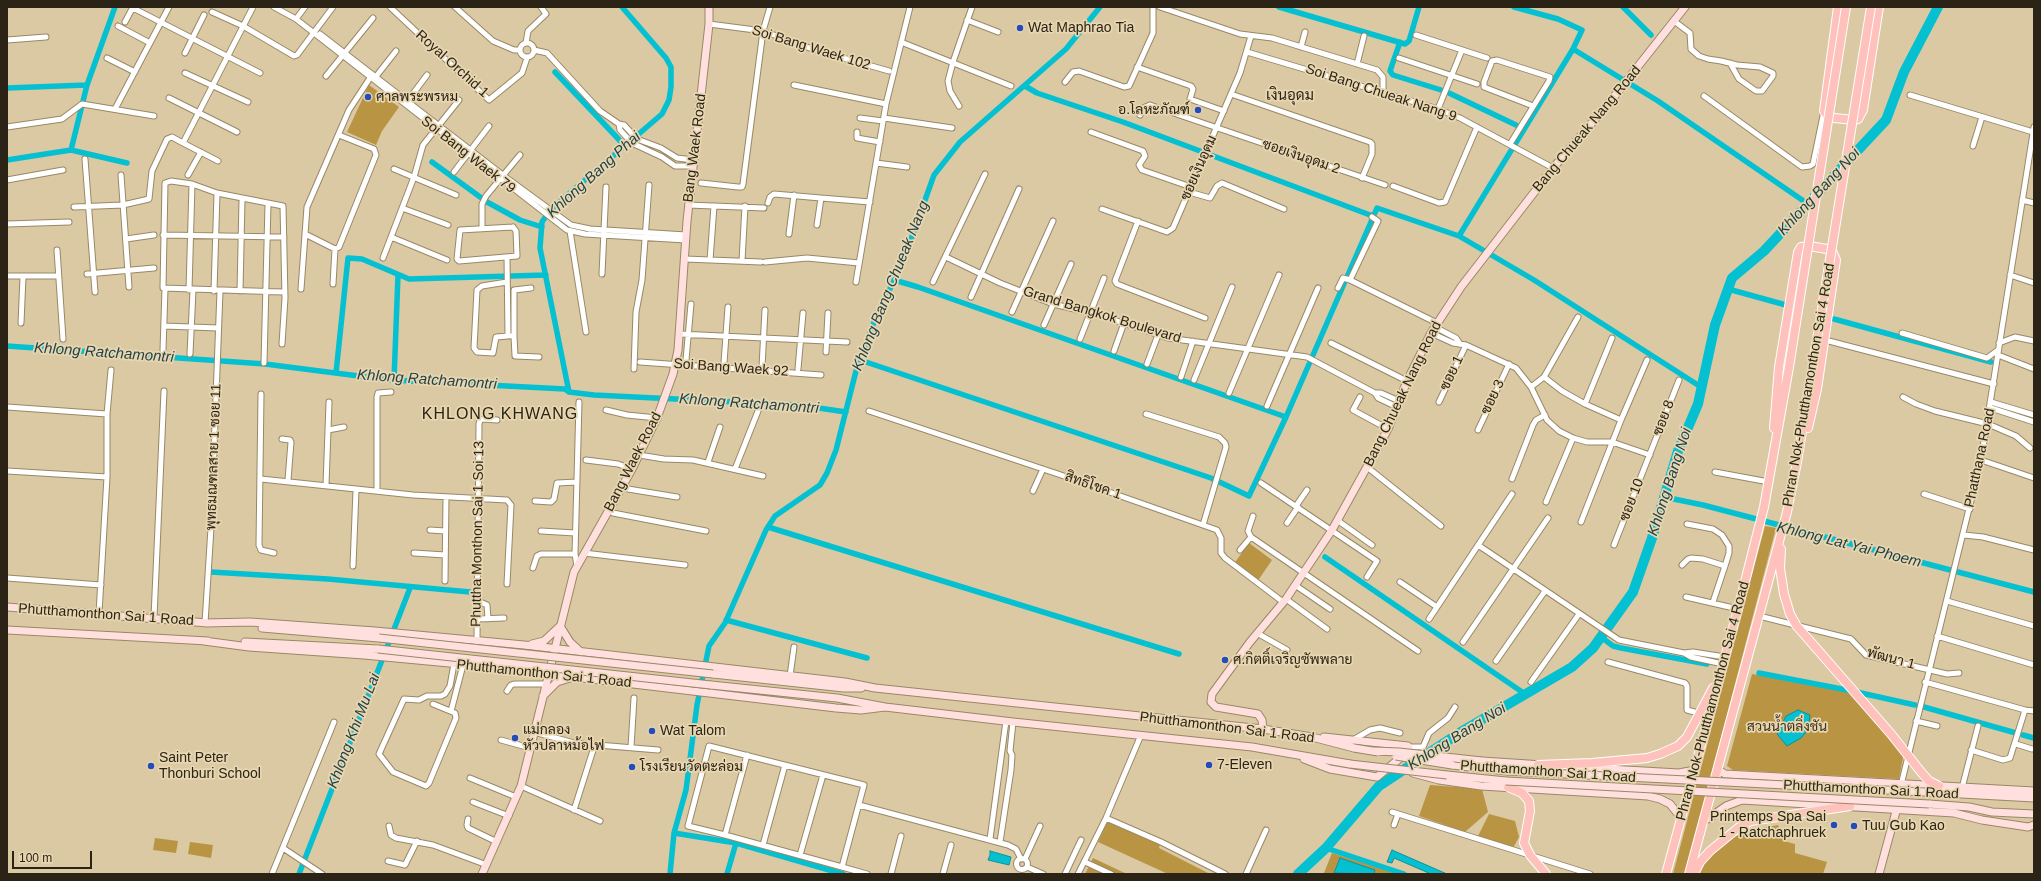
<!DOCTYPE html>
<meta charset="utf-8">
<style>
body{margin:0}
#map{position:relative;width:2041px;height:881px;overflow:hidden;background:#dbc9a4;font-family:Helvetica,sans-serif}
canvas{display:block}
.frame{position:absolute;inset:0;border:8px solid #2b2416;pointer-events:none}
.scale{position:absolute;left:12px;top:851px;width:80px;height:18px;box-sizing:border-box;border:2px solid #2b2416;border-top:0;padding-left:5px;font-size:12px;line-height:14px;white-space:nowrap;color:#2b2416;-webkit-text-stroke:3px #e8d6b1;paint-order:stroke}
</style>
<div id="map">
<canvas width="2041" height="881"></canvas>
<div class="frame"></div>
<div class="scale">100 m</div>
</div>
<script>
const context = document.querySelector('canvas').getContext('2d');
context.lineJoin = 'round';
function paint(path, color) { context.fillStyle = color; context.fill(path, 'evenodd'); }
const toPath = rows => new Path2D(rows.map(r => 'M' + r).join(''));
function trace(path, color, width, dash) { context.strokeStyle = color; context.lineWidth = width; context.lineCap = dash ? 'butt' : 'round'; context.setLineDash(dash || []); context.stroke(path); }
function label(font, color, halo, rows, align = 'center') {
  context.font = font + ' Helvetica,Sarabun,sans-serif'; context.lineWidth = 3.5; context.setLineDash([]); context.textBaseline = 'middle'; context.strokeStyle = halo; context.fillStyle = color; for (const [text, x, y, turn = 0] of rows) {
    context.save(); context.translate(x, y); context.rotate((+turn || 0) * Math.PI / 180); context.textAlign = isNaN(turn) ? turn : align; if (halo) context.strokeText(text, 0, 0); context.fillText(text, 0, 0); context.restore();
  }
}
paint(toPath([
 [369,85,399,107,382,131,376,145,347,132],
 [1765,526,1776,528,1685,874,1673,874],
 [1249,543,1272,560,1257,582,1233,565],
 [1752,674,1857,694,1904,752,1899,779,1733,770,1727,766],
 [1430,785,1482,789,1488,812,1465,832,1419,816],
 [1489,814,1515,821,1519,837,1513,848,1478,836],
 [1107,822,1160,844,1159,848,1210,874,1168,874,1098,842],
 [1778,825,1784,841,1795,844,1795,853,1827,862,1823,874,1697,874,1700,862,1727,841,1746,831],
 [155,838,178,841,176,853,153,850],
 [190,842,213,845,211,858,188,854],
 [1332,853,1399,874,1328,874,1324,873],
 [1093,858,1127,874,1085,874]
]), '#b99543');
const water = toPath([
 [1798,710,1810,715,1808,730,1801,738,1787,746,1777,734,1786,716,1798,710],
 [1392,850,1447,874,1431,874,1394,858,1392,863,1387,862,1392,850],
 [990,851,1011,857,1009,865,988,860,990,855,990,851],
 [1340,858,1375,870,1374,874,1334,873,1340,858]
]);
paint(water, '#05c0d0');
trace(water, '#109198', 1);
trace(toPath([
 [1279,7,1405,44,1409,41,1419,7],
 [1514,7,1558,19,1582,30,1573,49,1658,101,1808,204],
 [1623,7,1651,35],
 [1400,42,1390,71,1393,75,1441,90],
 [555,72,625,146],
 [1025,86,1037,93,1123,122,1370,215,1374,215,1377,208,1459,236,1534,280,1701,387],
 [7,88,87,85],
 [1449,93,1516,125],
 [71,150,87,85,115,7],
 [7,160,71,150,127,163],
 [432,162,487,202,520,220,542,227],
 [1459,236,1573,49],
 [894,280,918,287,1286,417],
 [1728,289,1786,305],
 [1834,319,1991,362],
 [7,346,265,364,390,380,565,389,569,392,594,395,798,405,846,412],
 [860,360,1211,478,1249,496,1286,417,1374,215],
 [336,373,348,258,362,259,409,279,546,275],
 [394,380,398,275],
 [569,392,540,248,542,222,550,210,662,114,669,100,671,87,671,67,666,58,622,7],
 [1664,497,1703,505,2034,592],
 [768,527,1179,654],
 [1325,557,1525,694],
 [211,572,328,579,470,592],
 [726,620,867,658],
 [1601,637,1613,646,1621,648,1707,664],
 [1759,673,1852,691,1915,705],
 [1924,707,2016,733],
 [2023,735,2034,738],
 [674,833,736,843,843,874],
 [1326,848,1404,874],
 [1299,873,1302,874],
 [299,874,410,588],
 [670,874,674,833,686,790,697,705,709,646,725,623,766,530,775,516,820,485,827,473,836,450,856,371,877,314,901,267,934,175,960,142,1066,49,1100,7],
 [727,874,736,843]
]), '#05c0d0', 5.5);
trace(toPath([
 [1298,874,1326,848,1379,786,1464,730,1572,667,1593,648,1633,592,1652,538,1678,451,1698,404,1715,325,1732,278,1764,251,1886,120,1904,72,1938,7]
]), '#05c0d0', 10);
const street = toPath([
 [274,7,296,19,567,230,585,234,686,240],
 [390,7,489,100,522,73,527,58],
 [455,7,493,41,514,50,520,50],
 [1160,7,1240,34,1272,38,1377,70,1383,77,1383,92],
 [133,8,260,73],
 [212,12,243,26,294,56,297,55,333,7],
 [296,19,305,7],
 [967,20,998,32],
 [1674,21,1690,33,1691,49,1699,56,1708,59,1721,61,1737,65,1760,67,1773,73,1773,76,1762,91,1756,91,1739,79,1730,63],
 [125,22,133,7],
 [709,24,763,31,815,50,889,71],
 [118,26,150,43],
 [320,34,504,176,571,225,590,229,686,235],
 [1416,35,1487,58],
 [7,40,46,37],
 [901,42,1011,86],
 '520 50a7 7 0 1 1 14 0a7 7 0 1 1-14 0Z',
 [526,43,528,31,546,14,541,7],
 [1301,47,1305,32],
 [534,50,547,53,600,111,619,124,624,125,637,139,661,148,677,158,693,160],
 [1247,52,1438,109,1460,118,1553,168],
 [185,53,204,15],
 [107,58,135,72],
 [1399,58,1477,84],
 [1357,64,1364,36],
 [1137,67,1191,86,1193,89,1190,99,1224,111],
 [185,73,248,102],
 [326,76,373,18],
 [374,79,396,51],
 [1065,82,1073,72,1079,71,1124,87,1129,86,1153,33,1153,7],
 [794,85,886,104],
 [1231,94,1370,142,1372,144,1372,154,1362,178],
 [1910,95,2033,132],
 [1704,96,1802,167,1810,166,1813,164,1824,111],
 [169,98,237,132],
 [406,103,427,75],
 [959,106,950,91,948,81,953,62,972,7],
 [115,109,169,7],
 [1438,109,1462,50],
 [1140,115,1143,108,1150,105,1385,185],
 [860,118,883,121],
 [884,118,952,128],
 [619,124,620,130,632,143,662,157,675,166,692,166],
 [7,127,62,119,82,104,154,116],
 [857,132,857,138,880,142],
 [1091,132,1143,151,1145,156,1139,165,1142,170,1191,187],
 [183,143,218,161],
 [1510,144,1549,81,1550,77,1497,60,1492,61,1484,82,1484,87,1533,106],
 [1973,146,1982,117],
 [85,159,95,292],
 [876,163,907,167],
 [394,169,456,195],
 [454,172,489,126],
 [121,175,129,287],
 [188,175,201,152],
 [7,180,63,170],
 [701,183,738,187,742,187,743,184,763,31,770,7],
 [1393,186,1439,203,1445,202,1477,127],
 [1189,192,1210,198,1217,186,1222,183,1284,209],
 [2022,200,2034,203],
 [768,203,770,197,774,194,821,198],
 [688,205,764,208],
 [74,207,123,205,149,199,152,171,167,139,172,137,183,143,253,7],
 [402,208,448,225],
 [1102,209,1167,232,1173,228,1240,73,1251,36],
 [1372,217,1378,221,1350,280,1437,323],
 [1138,221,1115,281,1117,284,1205,318],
 [7,224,69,222],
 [817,225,821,198,870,202],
 [513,227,516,231,517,256,459,261,457,259,460,230,513,227],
 [482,228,482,204,486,196,520,155],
 [570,231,586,332],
 [305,234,335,249,339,247,376,155,374,149,339,135],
 [789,234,794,195],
 [163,235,284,237],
 [391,237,447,260],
 [126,239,154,235],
 [57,250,63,339],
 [946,257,1000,283,1053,304,1096,314,1168,338,1307,357,1375,393],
 [383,258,414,177,423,145,459,100],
 [685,259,761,262],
 [710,260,714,206],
 [742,261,745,206],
 [765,262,807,258,859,263],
 [87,274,154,268],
 [602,274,606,187],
 [2010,275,2034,283],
 [7,276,57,276],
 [507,282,482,286,477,290,474,348,477,352,493,353,496,337,508,336,507,257],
 [856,282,886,104,910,7],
 [933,282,985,174],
 [333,284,335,249],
 [1338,288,1343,278,1350,280],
 [301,289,307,207,349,110,370,78],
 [189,290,192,184],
 [214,291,217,193],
 [240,291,242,199],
 [971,297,1019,189],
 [1012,312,1053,221],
 [21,323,23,277],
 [1044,325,1071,264],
 [164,326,218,328],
 [1435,327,1456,338,1460,344],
 [1431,333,1453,343,1466,345,1516,368,1531,387,1547,420,1559,431,1573,438,1587,442,1612,442,1650,455],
 [1902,333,1987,358,1998,350],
 [680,334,847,342],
 [511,336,514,336,515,356,539,357],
 [514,336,514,290,531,288],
 [1080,339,1104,278],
 [1825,340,1994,384],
 [1331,343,1407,381],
 [1999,343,2015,337,2034,341],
 [282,344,285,298,283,206,217,193,192,184,171,181,165,183,163,288,283,292],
 [163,350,165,289],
 [1114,351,1124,323],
 [826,352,828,313],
 [190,354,193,290],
 [1998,355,2034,369],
 [686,360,691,304],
 [640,362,821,375],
 [264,363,268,204],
 [724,363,728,307],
 [1147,364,1158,335],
 [762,367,765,310],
 [634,369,636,312,642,280,649,185],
 [798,369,803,313],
 [1181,377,1193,341],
 [1544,377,1562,391,1585,404,1621,420],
 [1194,380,1232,287],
 [1531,387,1544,377,1578,317],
 [1229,393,1279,275],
 [261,394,259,545,261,550,274,553],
 [1360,397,1353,410,1388,429],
 [1903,397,1916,404,1935,411,1988,424,2016,436,2030,448],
 [1439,402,1466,345],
 [1991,402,2034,415],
 [1585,404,1612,338],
 [1267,406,1318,288],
 [7,407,107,414],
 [1397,407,1378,398,1375,393,1381,393,1399,401],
 [1991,408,2034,422],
 [606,410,627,415,657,418],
 [869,411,1058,474,1217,530,1221,538,1221,553,1225,558,1283,602],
 [1146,414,1219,437,1225,443,1226,447,1203,525],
 [328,430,329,402],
 [1478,430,1509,364],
 [282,439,290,440,291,442,288,480],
 [639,455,664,459,693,460,763,476],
 [586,460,618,464,632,469],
 [1981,460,2034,478],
 [708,462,720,427],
 [1367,467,1441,526],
 [735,469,758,411],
 [7,471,107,477],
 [1715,472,1769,482],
 [261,479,413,495,507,500,511,505,507,584],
 [1512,479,1533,425,1536,420,1545,415],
 [1261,483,1377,561,1367,577],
 [326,485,328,430,344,427],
 [622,488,677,497],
 [377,491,377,397,378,393,391,392],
 [1033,491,1043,469],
 [1924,494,1970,509],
 [535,501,551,502,554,499,557,483,577,482],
 [1546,502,1573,438],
 [1296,506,1307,490],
 [609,510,613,513,706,531],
 [1337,520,1372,545],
 [1581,522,1621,420,1647,360],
 [1287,523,1298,507],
 [1687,524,1713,529,1722,535,1729,546,1729,553,1725,566],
 [430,530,445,531],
 [541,531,575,533],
 [1964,535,1983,537,2034,550],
 [1251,537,1418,651],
 [1478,545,1619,640,1684,653],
 [1614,545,1679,380],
 [1240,550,1251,537,1248,531,1253,516],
 [414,553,445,555],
 [584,553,685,565],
 [1682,565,1688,559,1691,558,1703,559,1725,566,1713,602],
 [353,566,356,490],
 [577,566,575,554,579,402],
 [533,568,537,556,541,554,575,554],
 [7,578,101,585],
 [445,581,446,497],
 [1400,582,1437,607],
 [1295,585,1330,609],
 [1686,597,1738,609],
 [1286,599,1327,629],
 [478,601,487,605,488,619],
 [1947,601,2034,626],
 [99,613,107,477,107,414,111,370],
 [1759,616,1851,639,1866,655,1947,674,1959,673],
 [154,617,164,391],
 [478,619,504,618],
 [1429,619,1512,494],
 [205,623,211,528,220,291],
 [1257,633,1287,650],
 [1937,636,2034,665],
 [477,640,479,424,480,420,483,419,497,420],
 [1463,642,1548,518],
 [1496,661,1545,591],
 [1608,662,1685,683,1687,686,1687,710,1709,716],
 [1723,664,1691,657,1684,653,1693,652,1725,657],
 [790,676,794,647],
 [1531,682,1579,614],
 [1925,682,2025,710,2010,758,2003,760,1971,750],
 [507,691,511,685,514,684,546,684],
 [433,704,455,713,456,718,429,783,426,786,393,772,379,754,404,699,419,700,427,696,441,696,445,694,450,686,454,664],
 [2025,710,2034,711],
 [451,711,463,665],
 [1916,721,1937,726],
 [534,732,574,743,658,750],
 [501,740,530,748],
 [1353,740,1370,730,1380,728,1400,733],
 [2016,744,2032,749],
 [631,747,634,698],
 [1409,747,1423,747,1429,733,1448,718,1455,707],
 [470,778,516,797],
 [1901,785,1981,460,2034,127],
 [521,786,600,821],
 [1962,788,1978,726],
 [473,802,509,816],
 [859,805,1008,845,1016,849,1021,859],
 [574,810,595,744],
 [1392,812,1590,874],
 [1106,818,1161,842,1225,874],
 [468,819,467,825,468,828,497,842],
 [1394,825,1398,814],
 [389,826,391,835,396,838,433,845,487,865],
 [725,835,747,755],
 [990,839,1006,721],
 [1000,842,1011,770,1012,755,1010,751,1013,722],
 [763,845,785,765],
 [283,848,322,874],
 [800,855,823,775],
 '1016.5 864a5.5 5.5 0 1 1 11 0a5.5 5.5 0 1 1-11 0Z',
 [1025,859,1040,826],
 [388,861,405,865,417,841],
 [1085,862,1111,874],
 [842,867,864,785,709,746,688,826,725,835,842,867,867,874],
 [1027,867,1043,874],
 [272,874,334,722],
 [891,874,901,836],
 [943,874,951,845],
 [1065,874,1081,840],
 [1078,874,1106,818,1141,735],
 [1246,874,1266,830]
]);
const secondary = toPath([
 [7,607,208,623],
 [205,623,250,622,375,631,524,645,845,682,875,688,1263,729,1312,737,1354,748],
 [560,626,570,642,581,652],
 [262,628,379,638],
 [7,630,208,641],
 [204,641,249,647,364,655,481,666,836,708,861,710,885,707],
 [245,642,378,649],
 [532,644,544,641,560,626],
 [713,674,844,688,861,688],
 [711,685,837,698,885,707,1013,722,1252,747,1350,764],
 [543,696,557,682,570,678],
 [1263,729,1262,720,1258,714,1216,707,1211,702,1212,694,1250,642,1286,599,1332,530,1388,429,1407,381,1431,333,1461,287,1553,168,1609,103,1685,7],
 [1304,759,1330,769,1377,777,1410,750,1408,746,1324,737],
 [1482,761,1543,765],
 [1452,765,1507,771],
 [1572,767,1679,773,1695,770],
 [1718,767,1720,771,1725,774,2034,791],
 [1413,773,1439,780,1481,786,1648,796,1660,799,1670,804,1682,819],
 [1447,775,1506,781],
 [1925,792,2034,798],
 [1929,804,1969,807,1992,812,2034,814],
 [1703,822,1726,806,1742,800,1954,813,1982,820,2028,827,2034,825],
 [482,874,521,786,574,572,632,469,657,418,673,374,678,350,687,221,709,24,709,7],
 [1879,874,1897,808]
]);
const primary = toPath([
 [1838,7,1824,111,1826,114,1834,118,1855,120,1858,119,1863,110,1879,7],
 [1774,428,1779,367,1798,252,1801,247,1809,246,1827,249,1833,253,1836,260,1817,389,1808,428],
 [1781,549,1780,568,1784,594,1790,614,1796,625,1891,734,1921,772,1929,781,1939,786],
 [1538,765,1592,763,1647,758,1660,754,1678,746,1687,737,1713,688],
 [1508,787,1522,793,1529,801,1530,811,1524,843,1530,855,1546,874],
 [1666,874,1738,609,1764,507,1789,367],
 [1689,874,1787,512,1797,462,1812,370],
 [1694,874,1700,862,1710,851,1738,828,1751,821,1850,806]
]);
trace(street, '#986', 7);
trace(secondary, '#986', 9);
trace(primary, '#fff', 10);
trace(street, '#fff', 5);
trace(secondary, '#ffe0de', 7);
trace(primary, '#ffc1bc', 8);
const secondaryBridge = toPath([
 [379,638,713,674],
 [378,649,711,685],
 [1354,748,1378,752],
 [1374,751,1399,752,1482,761],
 [1396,756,1452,765],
 [1350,764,1447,775],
 [1507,771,1925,792],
 [1506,781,1929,804]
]);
const primaryBridge = toPath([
 [1789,367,1846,7],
 [1812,370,1871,7]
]);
trace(secondaryBridge, '#986', 9, []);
trace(primaryBridge, '#fff', 10, []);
trace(secondaryBridge, '#ffe0de', 7);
trace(primaryBridge, '#ffc1bc', 8);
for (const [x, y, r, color] of [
 [1020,28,4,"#244bba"],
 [368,97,4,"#244bba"],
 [1198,110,4,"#244bba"],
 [1225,660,4,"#244bba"],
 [652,731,4,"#244bba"],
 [515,738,4,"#244bba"],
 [1209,765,4,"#244bba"],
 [151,766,4,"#244bba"],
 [632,767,4,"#244bba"],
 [1834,825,4,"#244bba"],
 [1854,826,4,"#244bba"]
]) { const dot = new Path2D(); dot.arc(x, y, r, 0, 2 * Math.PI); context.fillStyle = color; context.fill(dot); trace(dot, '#e8d6b1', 1.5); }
label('14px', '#2b2416', '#e8d6b1', [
 ["Wat Maphrao Tia",1028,28],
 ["ศาลพระพรหม",376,97],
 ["อ.โลหะภัณฑ์",1190,110,"right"],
 ["ศ.กิตติ์เจริญซัพพลาย",1233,660],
 ["แม่กลอง",523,730],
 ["หัวปลาหม้อไฟ",523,746],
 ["Wat Talom",660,731],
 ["Saint Peter",159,758],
 ["Thonburi School",159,774],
 ["7-Eleven",1217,765],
 ["โรงเรียนวัดตะล่อม",640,767],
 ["Printemps Spa Sai",1826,817,"right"],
 ["1 - Ratchaphruek",1826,833,"right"],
 ["Tuu Gub Kao",1862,826]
], 'left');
label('14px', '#2b2416', '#e8d6b1', [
 ["Soi Bang Waek 102",811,48,17],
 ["Royal Orchid 1",452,64,42],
 ["Soi Bang Chueak Nang 9",1381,93,18],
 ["Bang Chueak Nang Road",1587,129,-50],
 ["Bang Waek Road",695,148,-83],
 ["Soi Bang Waek 79",468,155,38],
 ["ซอยเงินอุดม 2",1301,157,19],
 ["ซอยเงินอุดม",1199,168,-66],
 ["Grand Bangkok Boulevard",1102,315,17],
 ["Soi Bang Waek 92",731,368,4],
 ["ซอย 1",1452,373,-65],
 ["Phran Nok-Phutthamonthon Sai 4 Road",1809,385,-80],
 ["Bang Chueak Nang Road",1403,394,-64],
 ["ซอย 3",1493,397,-65],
 ["ซอย 8",1664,418,-69],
 ["พุทธมณฑลสาย 1 ซอย 11",214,457,-88],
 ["Phatthana Road",1980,458,-78],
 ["Bang Waek Road",633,462,-63],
 ["สิทธิโชค 1",1093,486,19],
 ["ซอย 10",1632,500,-69],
 ["Phuttha Monthon Sai 1 Soi 13",478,534,-89],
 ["Phutthamonthon Sai 1 Road",106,615,4],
 ["พัฒนา 1",1891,659,15],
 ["Phutthamonthon Sai 1 Road",544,674,6],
 ["Phran Nok-Phutthamonthon Sai 4 Road",1713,701,-75],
 ["Phutthamonthon Sai 1 Road",1227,728,7],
 ["Phutthamonthon Sai 1 Road",1548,772,4],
 ["Phutthamonthon Sai 1 Road",1871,790,3]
]);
label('14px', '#3c311c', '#e8d6b1', [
 ["สวนน้ำตลิ่งชัน",1787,727]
]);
label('15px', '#2b2416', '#e8d6b1', [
 ["เงินอุดม",1290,96]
]);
label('italic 15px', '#234246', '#e8d6b1', [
 ["Khlong Bang Phai",594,175,-42],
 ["Khlong Bang Noi",1819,192,-47],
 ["Khlong Bang Chueak Nang",891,286,-68],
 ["Khlong Ratchamontri",104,353,4],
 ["Khlong Ratchamontri",427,380,4],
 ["Khlong Ratchamontri",749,404,4],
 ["Khlong Bang Noi",1670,482,-72],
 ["Khlong Lat Yai Phoem",1849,545,14],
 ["Khlong Khi Mu Lai",354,731,-69],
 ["Khlong Bang Noi",1457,737,-32]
]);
context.letterSpacing = '1px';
label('16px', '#2b2416', '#e8d6b1', [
 ["KHLONG KHWANG",500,415]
]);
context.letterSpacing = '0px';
</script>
